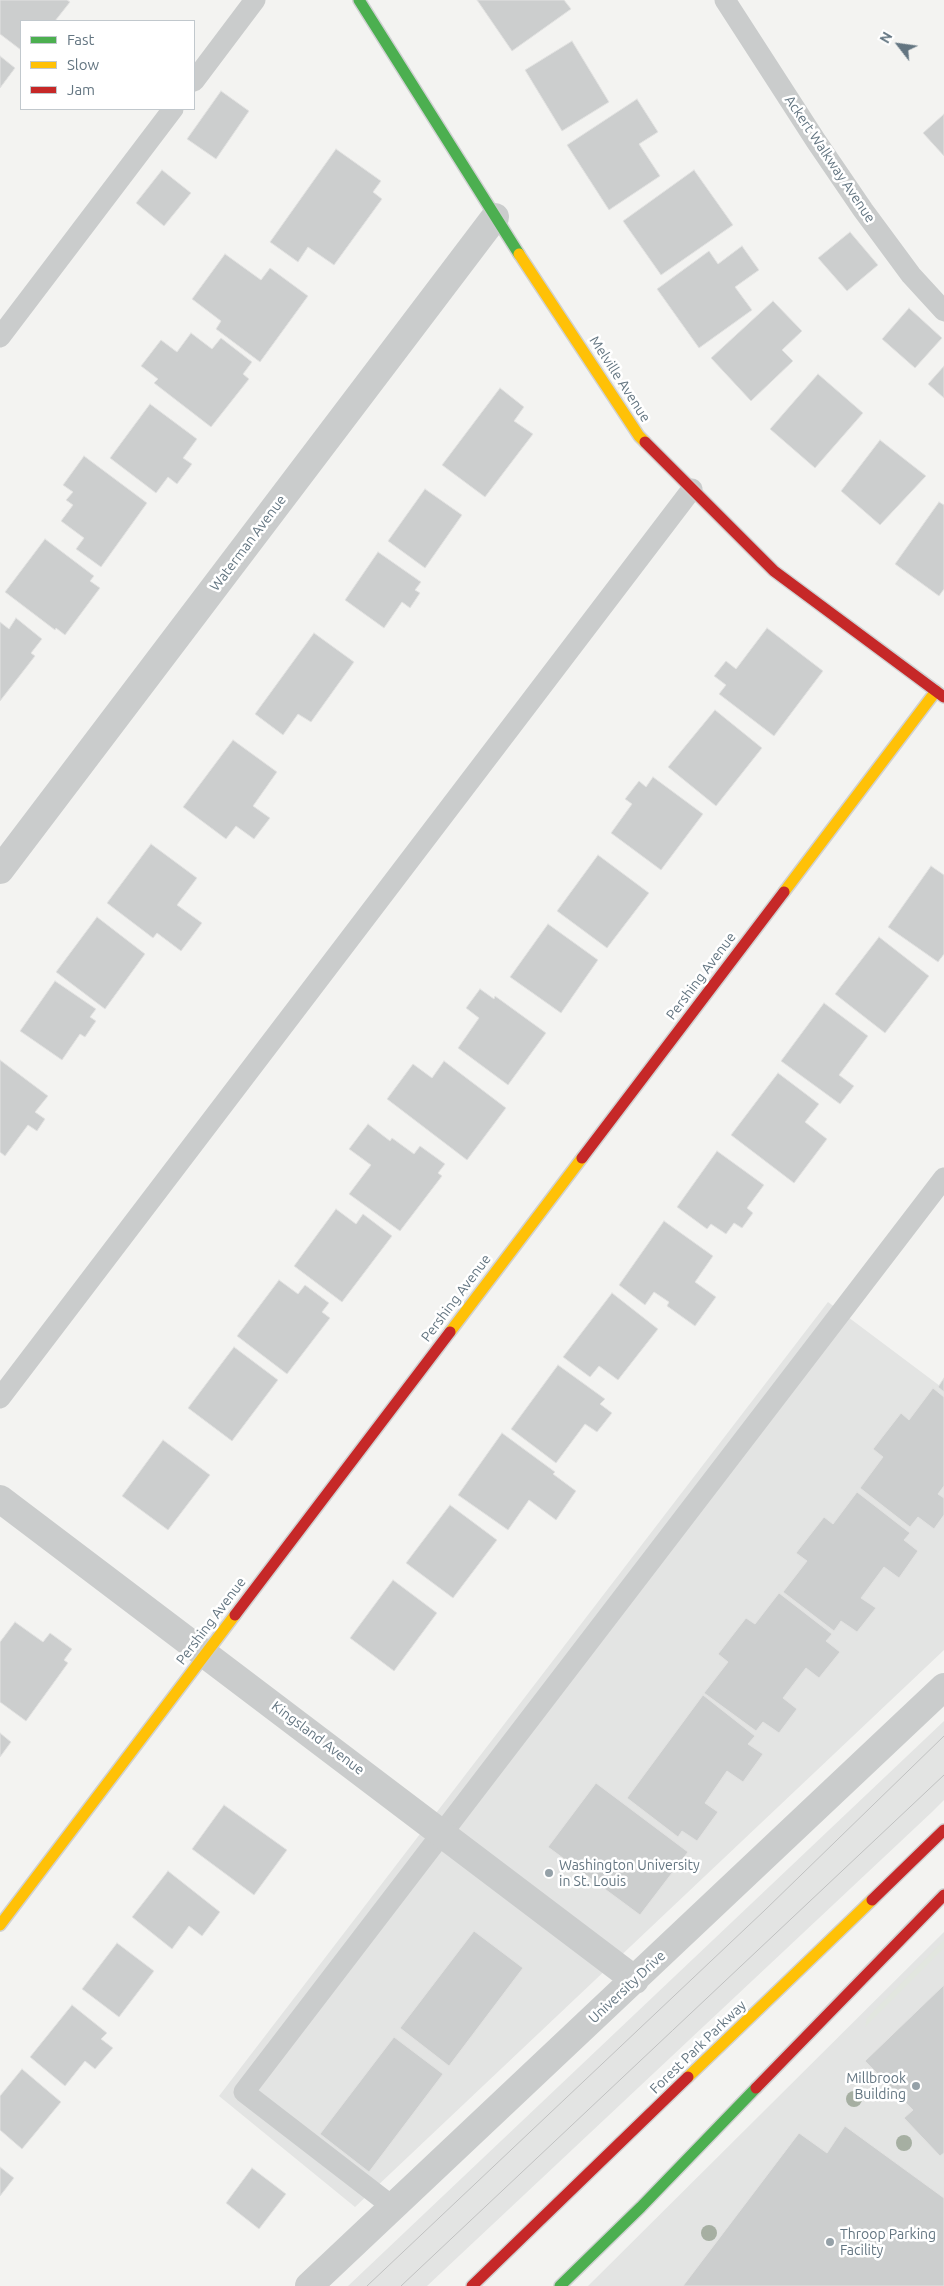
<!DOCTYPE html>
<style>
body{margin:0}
#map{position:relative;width:944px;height:2286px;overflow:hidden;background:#f3f3f1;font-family:Ubuntu,sans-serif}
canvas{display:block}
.legend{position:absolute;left:20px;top:20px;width:175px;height:90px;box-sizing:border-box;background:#fff;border:1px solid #c1c8cd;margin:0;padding:6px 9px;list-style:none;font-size:15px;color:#637581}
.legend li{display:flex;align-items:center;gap:10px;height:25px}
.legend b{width:25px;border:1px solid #c1c8cd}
.north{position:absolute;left:874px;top:20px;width:50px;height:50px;-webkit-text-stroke:4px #fff;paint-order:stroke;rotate:300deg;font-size:14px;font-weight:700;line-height:20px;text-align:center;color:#637581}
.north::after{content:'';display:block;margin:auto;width:18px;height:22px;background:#637581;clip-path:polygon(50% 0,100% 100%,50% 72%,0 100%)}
</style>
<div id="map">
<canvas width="944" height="2286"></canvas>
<ul class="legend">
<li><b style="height:6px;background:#4caf50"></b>Fast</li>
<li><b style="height:6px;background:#ffc107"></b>Slow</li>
<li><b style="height:6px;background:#c62828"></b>Jam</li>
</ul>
<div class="north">N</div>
</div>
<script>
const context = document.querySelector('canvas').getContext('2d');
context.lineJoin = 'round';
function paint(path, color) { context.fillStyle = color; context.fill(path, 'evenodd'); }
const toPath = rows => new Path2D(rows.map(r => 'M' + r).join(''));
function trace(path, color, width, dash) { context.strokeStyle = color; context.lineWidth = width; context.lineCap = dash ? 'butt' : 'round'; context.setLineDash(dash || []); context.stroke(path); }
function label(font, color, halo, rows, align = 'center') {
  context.font = font + ' Ubuntu,sans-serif'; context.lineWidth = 5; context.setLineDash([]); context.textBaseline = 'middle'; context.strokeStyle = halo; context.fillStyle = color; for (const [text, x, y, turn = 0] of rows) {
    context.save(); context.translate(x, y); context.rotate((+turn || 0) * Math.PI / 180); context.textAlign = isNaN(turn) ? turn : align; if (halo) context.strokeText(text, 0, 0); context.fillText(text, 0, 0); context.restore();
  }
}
paint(toPath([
 [828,1302,944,1389,944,1650,355,2207,219,2096],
 [944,1721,944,1800,932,1812,427,2286,348,2286],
 [944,1932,944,2286,588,2286]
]), '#e3e4e3');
paint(toPath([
 [944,1940,944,1948,865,2027,867,2018]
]), '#e2e6df');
const building = toPath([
 [0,0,67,0,70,2,55,21,21,21,21,50,0,34,0,0],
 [477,0,564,0,571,9,512,51,477,0],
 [572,41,609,102,562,131,525,70,572,41],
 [0,56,15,68,0,88,0,56],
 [221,91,249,111,216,159,187,139,221,91],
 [637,99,658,132,639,144,660,176,609,210,567,145,637,99],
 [944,114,944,156,923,133,944,114],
 [336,149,381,181,373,192,382,199,334,265,308,247,298,262,270,242,336,149],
 [162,170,191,193,164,226,136,203,162,170],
 [694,170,733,225,661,275,623,221,694,170],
 [850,232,878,265,847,291,818,258,850,232],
 [742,246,759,270,735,287,752,310,699,348,657,289,709,251,718,264,742,246],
 [225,254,261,280,270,268,308,296,260,362,216,329,221,321,192,299,225,254],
 [773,301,802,331,782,350,793,361,751,401,711,358,773,301],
 [909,308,942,338,915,368,882,339,909,308],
 [191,333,212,349,221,338,252,362,243,374,249,379,211,427,154,383,158,379,141,366,161,340,177,352,191,333],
 [944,366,944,398,928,384,944,366],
 [818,374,863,413,815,468,770,429,818,374],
 [500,388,524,407,514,421,533,434,485,497,442,465,500,388],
 [150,404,197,439,183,458,192,464,177,484,168,477,156,493,110,458,150,404],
 [880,440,926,476,880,525,841,491,880,440],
 [84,456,147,503,101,567,76,549,84,538,61,521,73,505,66,500,73,492,63,485,84,456],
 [425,489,462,515,425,568,388,541,425,489],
 [939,502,944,505,944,589,939,596,895,564,939,502],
 [45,539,94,576,90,581,100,588,65,635,56,628,55,630,5,592,45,539],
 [378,552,421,582,415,590,420,593,410,608,402,602,384,628,345,600,378,552],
 [16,618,42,639,31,653,35,656,0,701,0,622,9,629,16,618],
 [767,628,823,671,774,736,719,694,726,685,714,676,726,661,736,669,767,628],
 [314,633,354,662,311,722,298,714,283,735,255,714,314,633],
 [715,710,762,748,716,806,668,767,715,710],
 [233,740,277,772,253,806,270,818,254,839,236,826,226,839,183,807,233,740],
 [653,777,703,814,661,870,611,833,632,804,625,799,639,781,646,787,653,777],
 [151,844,197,878,177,905,202,923,181,951,157,933,153,938,107,903,151,844],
 [598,855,649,893,607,948,557,911,598,855],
 [931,866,944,875,944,954,938,962,888,927,931,866],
 [97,917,145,954,105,1009,56,972,97,917],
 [548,924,598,960,561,1013,510,977,548,924],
 [879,937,929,976,885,1033,835,994,879,937],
 [55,981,96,1009,90,1017,96,1021,85,1037,80,1034,62,1060,20,1031,55,981],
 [480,989,494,999,495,996,546,1033,508,1085,458,1048,479,1018,466,1008,480,989],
 [824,1003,868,1036,839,1075,854,1086,840,1104,781,1061,824,1003],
 [0,1060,48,1096,35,1112,45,1119,37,1131,28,1125,5,1156,0,1152,0,1060],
 [444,1061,506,1108,467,1160,387,1099,413,1064,432,1078,444,1061],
 [778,1073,819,1104,805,1122,827,1139,794,1183,731,1135,778,1073],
 [368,1124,390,1141,392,1138,414,1154,420,1146,445,1164,438,1173,442,1176,400,1231,349,1194,371,1165,349,1149,368,1124],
 [717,1151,764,1185,747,1208,753,1213,742,1228,734,1223,726,1234,711,1224,707,1229,677,1207,717,1151],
 [336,1209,356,1224,363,1214,392,1236,342,1302,294,1266,336,1209],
 [664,1221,713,1256,695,1282,716,1297,695,1326,667,1306,669,1302,654,1292,645,1305,619,1285,664,1221],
 [279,1280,298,1294,305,1285,329,1303,322,1312,330,1318,287,1374,237,1336,279,1280],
 [612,1293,658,1329,618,1380,599,1366,590,1377,563,1357,612,1293],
 [234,1347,278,1380,232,1441,188,1408,234,1347],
 [558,1365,605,1399,600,1404,612,1413,597,1432,585,1424,556,1463,511,1429,558,1365],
 [944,1378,944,1392,938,1387,944,1378],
 [933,1388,944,1397,944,1486,938,1494,944,1498,944,1515,934,1529,918,1517,910,1527,860,1488,883,1457,873,1449,901,1413,909,1420,933,1388],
 [502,1433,555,1472,553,1474,576,1491,556,1520,529,1500,508,1530,458,1495,502,1433],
 [163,1440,210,1475,168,1530,122,1496,163,1440],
 [857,1492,910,1533,904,1540,918,1551,899,1578,884,1567,861,1598,876,1608,857,1632,841,1621,834,1631,783,1592,807,1561,796,1553,824,1517,833,1524,857,1492],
 [450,1505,497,1540,453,1598,406,1563,450,1505],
 [393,1580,437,1613,394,1671,350,1638,393,1580],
 [779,1593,832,1634,826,1641,840,1652,819,1678,806,1668,783,1698,797,1709,779,1733,763,1722,756,1731,704,1693,728,1662,718,1654,746,1618,755,1624,779,1593],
 [15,1622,43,1642,50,1633,72,1649,64,1660,68,1663,26,1721,0,1702,0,1642,15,1622],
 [703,1695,755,1736,748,1744,763,1754,743,1782,727,1771,705,1803,718,1812,697,1841,682,1831,678,1837,627,1798,703,1695],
 [0,1733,11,1742,0,1757,0,1733],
 [596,1783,688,1852,640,1915,548,1847,596,1783],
 [224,1805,287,1850,254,1895,192,1849,224,1805],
 [168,1871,220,1912,202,1936,189,1926,172,1949,132,1917,168,1871],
 [474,1931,523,1968,449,2066,400,2028,474,1931],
 [117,1943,154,1971,119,2017,82,1989,117,1943],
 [944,1985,944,2153,940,2156,904,2118,913,2110,865,2061,944,1985],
 [72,2005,107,2033,101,2039,113,2048,95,2069,85,2061,65,2086,30,2057,72,2005],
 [394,2037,443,2074,369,2172,320,2134,394,2037],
 [22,2069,61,2102,22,2149,0,2130,0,2096,22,2069],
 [845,2126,944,2198,944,2286,683,2286,799,2133,827,2153,845,2126],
 [0,2167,14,2178,0,2196,0,2167],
 [252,2168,286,2194,259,2229,226,2203,252,2168]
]);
paint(building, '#cccece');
trace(building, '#e2e2e1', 1);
const fast = toPath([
 [359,0,519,254],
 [560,2286,641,2207,756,2088]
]);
const slow = toPath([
 [519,254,639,436,645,442],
 [784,892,936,691],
 [450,1332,582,1158],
 [0,1925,235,1615],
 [688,2077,872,1900]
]);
const jam = toPath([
 [645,442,774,571,944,697],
 [582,1158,784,892],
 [235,1615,450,1332],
 [872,1900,944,1830],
 [756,2088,944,1895],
 [472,2286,688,2077]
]);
trace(fast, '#d0d1d2', 14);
trace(slow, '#d0d1d2', 14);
trace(jam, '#d0d1d2', 14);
trace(toPath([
 [725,0,816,141,863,210,911,275,944,311],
 [194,81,255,0],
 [0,337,173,109],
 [0,1398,692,489],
 [393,2207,244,2092,944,1178]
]), '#cacccc', 21);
trace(toPath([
 [0,870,495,217],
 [0,1499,635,1980],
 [309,2286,944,1687]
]), '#cacccc', 28);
trace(fast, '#4caf50', 11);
trace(slow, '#ffc107', 11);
trace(jam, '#c62828', 11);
trace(toPath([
 [367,2286,765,1910,944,1736],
 [401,2286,944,1775]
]), '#c0c1c1', 1);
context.fillStyle = '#a6afa2';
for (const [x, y] of [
 [854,2099],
 [904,2143],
 [709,2233]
]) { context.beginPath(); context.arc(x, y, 8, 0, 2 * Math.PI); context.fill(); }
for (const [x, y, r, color] of [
 [549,1873,5,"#95a1a8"],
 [916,2086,5,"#95a1a8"],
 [830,2242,5,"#95a1a8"]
]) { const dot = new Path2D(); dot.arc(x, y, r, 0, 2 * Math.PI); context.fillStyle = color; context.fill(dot); trace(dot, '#fff', 2); }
label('14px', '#637581', '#fff', [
 ["Ackert Walkway Avenue",830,159,56],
 ["Melville Avenue",620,379,57],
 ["Waterman Avenue",248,543,-53],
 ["Pershing Avenue",701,976,-53],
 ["Pershing Avenue",456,1298,-53],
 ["Pershing Avenue",211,1621,-53],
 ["Kingsland Avenue",318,1738,37],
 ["University Drive",627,1987,-43],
 ["Forest Park Parkway",698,2047,-44]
]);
label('14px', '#637581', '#fff', [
 ["Washington University",559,1865],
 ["in St. Louis",559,1881],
 ["Millbrook",906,2078,"right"],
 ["Building",906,2094,"right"],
 ["Throop Parking",840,2234],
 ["Facility",840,2250]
], 'left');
</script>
